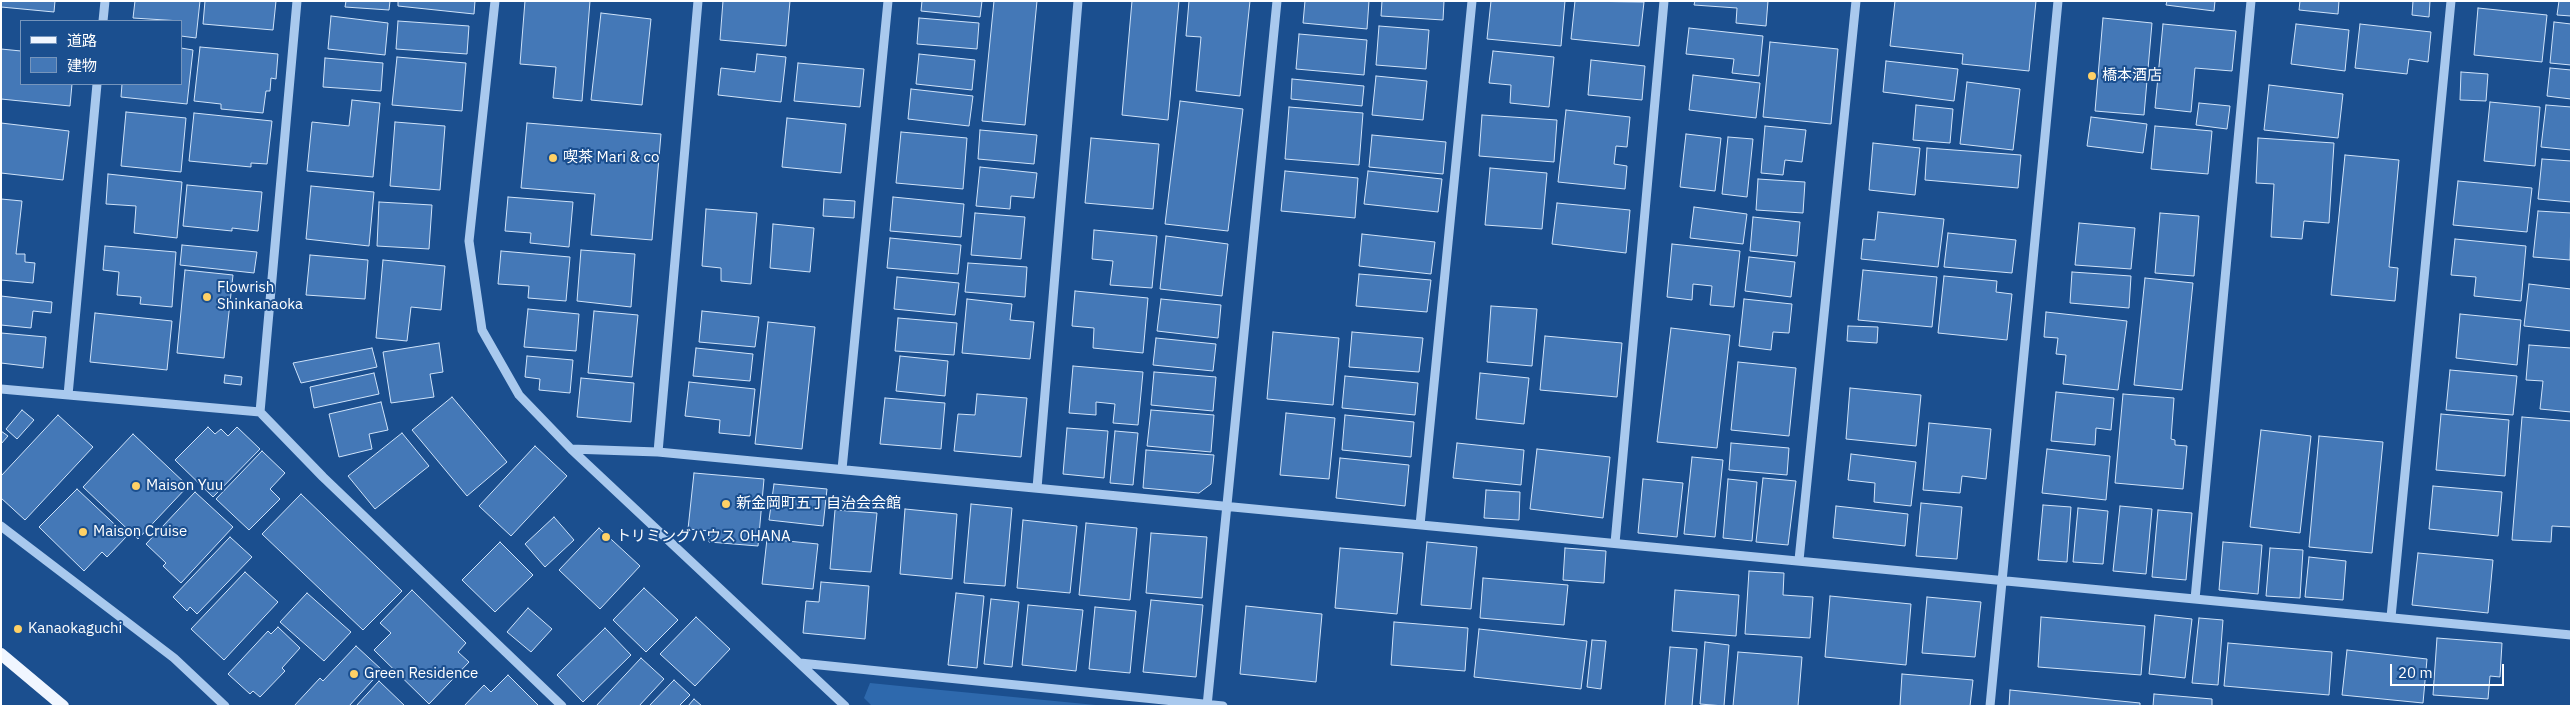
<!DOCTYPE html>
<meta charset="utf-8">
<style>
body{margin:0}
#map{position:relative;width:2572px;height:707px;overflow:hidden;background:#1b4f8f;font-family:"IBM Plex Sans","Noto Sans JP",sans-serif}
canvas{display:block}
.frame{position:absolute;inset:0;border:2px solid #fff;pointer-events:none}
.legend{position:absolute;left:20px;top:20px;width:162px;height:65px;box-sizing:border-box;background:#1b4f8f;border:1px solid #7695bc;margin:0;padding:6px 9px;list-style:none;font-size:15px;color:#fff}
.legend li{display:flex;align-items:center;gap:10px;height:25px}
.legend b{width:25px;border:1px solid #7695bc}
.scale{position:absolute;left:2390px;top:664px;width:114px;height:22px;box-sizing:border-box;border:2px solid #fff;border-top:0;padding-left:6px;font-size:15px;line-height:18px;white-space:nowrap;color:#fff;-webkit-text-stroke:4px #1b4f8f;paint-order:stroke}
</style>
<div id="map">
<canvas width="2572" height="707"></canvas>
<div class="frame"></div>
<ul class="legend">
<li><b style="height:6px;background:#f0f6ff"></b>道路</li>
<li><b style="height:14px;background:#4478b7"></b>建物</li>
</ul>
<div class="scale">20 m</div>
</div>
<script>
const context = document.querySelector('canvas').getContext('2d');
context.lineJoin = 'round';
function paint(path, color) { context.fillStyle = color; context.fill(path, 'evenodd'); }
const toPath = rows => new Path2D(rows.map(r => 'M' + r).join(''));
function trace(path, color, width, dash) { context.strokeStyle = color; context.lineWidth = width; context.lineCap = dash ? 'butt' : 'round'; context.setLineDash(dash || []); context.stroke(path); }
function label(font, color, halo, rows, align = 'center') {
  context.font = font + ' "IBM Plex Sans","Noto Sans JP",sans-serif'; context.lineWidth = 4; context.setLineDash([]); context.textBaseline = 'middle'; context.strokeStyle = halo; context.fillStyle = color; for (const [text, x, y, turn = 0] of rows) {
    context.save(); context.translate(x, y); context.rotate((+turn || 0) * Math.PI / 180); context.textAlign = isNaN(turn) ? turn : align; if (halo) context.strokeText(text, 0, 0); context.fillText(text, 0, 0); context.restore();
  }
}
paint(toPath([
 [870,683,910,687,1106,706,872,706,864,698]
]), '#2e69ad');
const building = toPath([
 [1,1,55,1,54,12,1,7,1,1],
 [135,1,200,1,196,38,181,36,181,21,133,18,135,1],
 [205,1,276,1,273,30,203,24,205,1],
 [346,1,390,1,389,10,345,7,346,1],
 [398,1,475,1,474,14,398,6,398,1],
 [525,1,590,1,582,101,553,98,556,67,520,64,525,1],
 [723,1,790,1,786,46,720,40,723,1],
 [922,1,982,1,980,17,921,11,922,1],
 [994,1,1037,1,1025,125,982,121,994,1],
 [1132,1,1179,1,1168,120,1122,115,1132,1],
 [1189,1,1250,1,1240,96,1196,91,1201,37,1186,36,1189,1],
 [1305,1,1369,1,1367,29,1303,23,1305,1],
 [1382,1,1444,1,1443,20,1381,16,1382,1],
 [1491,1,1565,1,1561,46,1487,39,1491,1],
 [1575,1,1644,2,1639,46,1571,39,1575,1],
 [1695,1,1768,1,1766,26,1736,23,1737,8,1694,5,1695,1],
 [1895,1,2036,1,2029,71,1962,64,1963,54,1890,46,1895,1],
 [2167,1,2215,1,2214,11,2166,5,2167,1],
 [2300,1,2339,1,2338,14,2299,10,2300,1],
 [2413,1,2430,1,2429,17,2412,15,2413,1],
 [2559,1,2571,1,2571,16,2557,15,2559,1],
 [2478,8,2547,15,2542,62,2474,55,2478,8],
 [601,13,651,19,642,105,591,100,601,13],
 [331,16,388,23,385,55,328,49,331,16],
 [919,18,979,23,977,49,917,44,919,18],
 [2103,18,2152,23,2144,115,2095,111,2103,18],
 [398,21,469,26,467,54,396,49,398,21],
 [2554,22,2571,24,2571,65,2550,63,2554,22],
 [2163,24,2236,31,2232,71,2195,68,2191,112,2155,108,2163,24],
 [2296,24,2349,30,2345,71,2291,64,2296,24],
 [2360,24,2431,32,2428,62,2409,59,2407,74,2355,68,2360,24],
 [1379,26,1429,30,1426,69,1376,65,1379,26],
 [1689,28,1763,36,1759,76,1732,73,1734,59,1686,54,1689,28],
 [1299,34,1367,40,1364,75,1296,69,1299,34],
 [1770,42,1838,49,1831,124,1763,117,1770,42],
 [200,47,278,54,276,79,271,78,270,91,266,91,263,113,221,109,221,104,194,101,200,47],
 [181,48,193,50,187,104,121,97,122,84,181,84,181,48],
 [1,49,21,51,21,84,72,84,70,106,1,99,1,49],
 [1493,51,1554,57,1549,107,1510,103,1511,85,1489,83,1493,51],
 [757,54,786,57,781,102,718,95,721,68,755,72,757,54],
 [919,54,975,60,972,90,916,84,919,54],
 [397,57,466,63,462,111,392,105,397,57],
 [325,58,383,63,381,91,323,87,325,58],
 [1591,60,1645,66,1642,100,1588,95,1591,60],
 [1886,61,1958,69,1954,101,1883,92,1886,61],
 [798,63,864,69,860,107,794,101,798,63],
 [2550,68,2571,70,2571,99,2547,96,2550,68],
 [2461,72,2488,74,2486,101,2460,100,2461,72],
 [1693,75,1760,83,1756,118,1689,110,1693,75],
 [1376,76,1427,81,1423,120,1372,115,1376,76],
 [1292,79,1364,86,1362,106,1291,99,1292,79],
 [1967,82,2020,89,2013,150,1960,144,1967,82],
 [2269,85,2343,94,2338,138,2264,130,2269,85],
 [911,89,973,96,969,126,908,119,911,89],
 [352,100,380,103,373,177,307,171,312,122,349,126,352,100],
 [1180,101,1243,109,1228,231,1165,224,1180,101],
 [2490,102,2540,107,2535,166,2484,161,2490,102],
 [2199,103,2230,106,2227,129,2196,125,2199,103],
 [1916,105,1953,109,1950,143,1913,140,1916,105],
 [2546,105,2571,107,2571,150,2541,147,2546,105],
 [1289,107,1363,113,1359,165,1285,159,1289,107],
 [1566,110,1630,117,1627,147,1616,146,1614,164,1627,166,1625,189,1558,182,1566,110],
 [126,112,186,118,181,172,121,166,126,112],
 [194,113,272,121,267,164,251,163,251,167,189,161,194,113],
 [1482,115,1557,120,1554,162,1479,156,1482,115],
 [2091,117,2147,124,2143,153,2087,146,2091,117],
 [787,118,846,124,841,173,782,167,787,118],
 [395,122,445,126,440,190,390,186,395,122],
 [1,123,69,131,63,180,1,173,1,123],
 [527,123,661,134,652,240,591,235,595,194,521,188,527,123],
 [1765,126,1806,130,1802,162,1785,160,1783,175,1761,173,1765,126],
 [2155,126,2212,131,2208,174,2151,169,2155,126],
 [980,130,1037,135,1034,164,978,159,980,130],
 [901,132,967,138,963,189,896,183,901,132],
 [1686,134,1721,138,1715,191,1680,187,1686,134],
 [1372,135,1446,142,1443,174,1369,167,1372,135],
 [1728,137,1753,139,1747,197,1722,194,1728,137],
 [1091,138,1159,144,1153,209,1085,203,1091,138],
 [2258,138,2334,143,2329,223,2304,221,2302,239,2271,237,2274,184,2256,183,2258,138],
 [1873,143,1920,148,1915,195,1869,190,1873,143],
 [1927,148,2021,155,2018,188,1925,180,1927,148],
 [2345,155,2399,160,2389,267,2398,268,2395,301,2331,295,2345,155],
 [2542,159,2571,161,2571,202,2538,199,2542,159],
 [980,167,1037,173,1034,198,1011,196,1010,209,976,206,980,167],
 [1490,168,1547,173,1542,229,1485,225,1490,168],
 [1285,171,1358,178,1355,218,1281,211,1285,171],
 [1368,171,1442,179,1438,212,1364,204,1368,171],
 [108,174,182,182,177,238,134,233,136,206,106,204,108,174],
 [1758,179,1805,182,1803,213,1756,210,1758,179],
 [2458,181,2532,188,2527,232,2453,225,2458,181],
 [187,185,262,192,258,231,232,228,232,231,183,226,187,185],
 [311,186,374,192,369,246,306,239,311,186],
 [508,197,573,202,569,247,530,243,531,233,505,231,508,197],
 [893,197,964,204,961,237,890,231,893,197],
 [1,199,22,201,16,254,25,254,25,262,35,263,33,283,1,280,1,199],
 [824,199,855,201,854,218,823,216,824,199],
 [379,202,432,205,429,249,377,246,379,202],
 [1557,203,1630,210,1626,253,1552,244,1557,203],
 [1694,207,1747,214,1743,244,1690,238,1694,207],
 [706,209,757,213,751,284,721,281,721,268,702,266,706,209],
 [2538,211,2571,213,2570,260,2533,257,2538,211],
 [1878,212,1944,219,1938,267,1861,259,1863,239,1875,240,1878,212],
 [975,213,1025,217,1021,259,971,255,975,213],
 [2160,213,2199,216,2194,276,2155,273,2160,213],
 [1753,217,1800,222,1797,256,1750,251,1753,217],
 [2079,223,2135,228,2131,269,2075,265,2079,223],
 [773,224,814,228,810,272,770,268,773,224],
 [1094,230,1157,236,1152,288,1110,285,1113,261,1092,259,1094,230],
 [1948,233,2016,240,2012,273,1944,267,1948,233],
 [1362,234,1435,242,1431,274,1359,266,1362,234],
 [1166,236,1228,244,1222,296,1160,289,1166,236],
 [890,238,961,245,958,274,887,268,890,238],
 [2455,239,2526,246,2521,301,2474,296,2476,277,2451,275,2455,239],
 [1672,244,1740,251,1734,307,1710,305,1712,286,1693,284,1692,300,1667,297,1672,244],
 [182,245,257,252,254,273,180,265,182,245],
 [105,246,176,252,172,307,140,304,141,297,117,295,119,272,103,270,105,246],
 [581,250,635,254,631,307,577,301,581,250],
 [501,251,570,257,566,301,528,298,529,286,498,284,501,251],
 [310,255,368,260,365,299,306,295,310,255],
 [1749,257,1795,262,1791,297,1745,291,1749,257],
 [383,260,445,266,441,310,411,307,407,341,376,338,383,260],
 [968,263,1027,267,1025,297,965,292,968,263],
 [185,270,233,275,224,358,177,353,185,270],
 [1863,270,1937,277,1932,327,1858,320,1863,270],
 [2072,272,2131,276,2129,308,2070,303,2072,272],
 [1359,274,1431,280,1427,312,1356,306,1359,274],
 [1944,276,1997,281,1996,292,2012,294,2007,340,1938,333,1944,276],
 [897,277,959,283,955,315,894,309,897,277],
 [2145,278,2193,283,2182,390,2134,385,2145,278],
 [2529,284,2571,289,2571,331,2524,326,2529,284],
 [1075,291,1148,298,1143,353,1093,348,1094,328,1072,326,1075,291],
 [1,296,52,302,51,313,33,311,31,328,1,325,1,296],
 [967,299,1012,304,1010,320,1034,322,1030,359,962,353,967,299],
 [1161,299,1221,305,1218,338,1157,331,1161,299],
 [1744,299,1792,304,1789,333,1773,332,1771,350,1739,346,1744,299],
 [1491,306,1537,309,1532,366,1487,362,1491,306],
 [528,309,579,314,576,351,524,347,528,309],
 [594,311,638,315,632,377,588,373,594,311],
 [702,311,759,317,755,347,699,342,702,311],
 [2046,312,2127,321,2118,390,2063,384,2066,355,2056,354,2058,338,2044,337,2046,312],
 [95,313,172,321,167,370,90,362,95,313],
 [2460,314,2521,320,2517,365,2456,358,2460,314],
 [898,318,957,323,954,355,895,351,898,318],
 [768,322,815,327,802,449,755,444,768,322],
 [1848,326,1878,327,1877,343,1847,341,1848,326],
 [1671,328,1730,335,1717,448,1657,442,1671,328],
 [1273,332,1339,338,1333,405,1267,399,1273,332],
 [1352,332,1423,338,1419,372,1349,367,1352,332],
 [1,333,46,337,43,368,1,363,1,333],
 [1545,336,1622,343,1617,397,1540,390,1545,336],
 [1156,338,1216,344,1213,371,1153,365,1156,338],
 [439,343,443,372,430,374,434,397,391,403,383,352,439,343],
 [2529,345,2571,348,2571,412,2540,409,2543,381,2526,380,2529,345],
 [372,348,377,367,301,383,293,363,372,348],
 [696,348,753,354,750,381,693,376,696,348],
 [527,356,573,360,570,393,539,390,540,379,525,377,527,356],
 [900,356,948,361,945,396,896,391,900,356],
 [1738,362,1796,368,1789,436,1731,430,1738,362],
 [1073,366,1143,372,1138,425,1113,423,1115,404,1096,402,1096,415,1069,413,1073,366],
 [2450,370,2517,376,2513,415,2446,410,2450,370],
 [1154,372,1216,377,1213,411,1151,405,1154,372],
 [374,373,379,394,314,408,310,387,374,373],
 [1480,373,1529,378,1524,424,1476,419,1480,373],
 [225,375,242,377,241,385,224,383,225,375],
 [1345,376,1418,383,1415,415,1342,408,1345,376],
 [581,378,634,383,631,422,577,417,581,378],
 [689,382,755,389,750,436,719,433,720,420,685,416,689,382],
 [1850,388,1921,395,1916,446,1846,439,1850,388],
 [2056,392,2114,398,2111,430,2096,428,2095,445,2051,441,2056,392],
 [977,394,1027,398,1021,457,954,451,958,414,975,415,977,394],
 [2123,394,2174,398,2171,439,2175,440,2175,445,2187,446,2183,489,2115,483,2123,394],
 [452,397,507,462,467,496,412,430,452,397],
 [885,398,945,403,941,449,880,444,885,398],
 [381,402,388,430,369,434,372,449,339,457,329,414,381,402],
 [22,410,34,420,17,439,6,429,22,410],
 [1151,410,1214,415,1211,452,1147,446,1151,410],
 [1286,413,1335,418,1329,479,1280,475,1286,413],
 [2441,414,2509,420,2505,476,2436,470,2441,414],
 [58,415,93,447,25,520,1,498,1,476,58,415],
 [1345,415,1414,422,1411,457,1342,450,1345,415],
 [2522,417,2571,421,2571,527,2552,526,2551,542,2512,540,2522,417],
 [1929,423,1991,429,1986,479,1962,476,1960,493,1923,490,1929,423],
 [208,427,215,434,221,429,228,436,237,427,260,449,213,497,175,460,208,427],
 [1067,428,1108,431,1104,478,1063,474,1067,428],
 [2261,430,2311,436,2300,533,2250,527,2261,430],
 [1,431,8,436,1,444,1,431],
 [1115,431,1138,433,1133,485,1110,483,1115,431],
 [402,433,429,466,375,509,348,476,402,433],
 [133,434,188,486,138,539,83,487,133,434],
 [2319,436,2383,442,2372,553,2309,547,2319,436],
 [1457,443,1524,450,1521,485,1453,478,1457,443],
 [1731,443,1789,448,1787,475,1729,470,1731,443],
 [535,446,567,476,511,536,479,506,535,446],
 [1537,449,1610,457,1603,518,1530,509,1537,449],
 [2047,449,2110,456,2106,500,2042,493,2047,449],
 [1146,450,1214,455,1211,484,1199,493,1143,488,1146,450],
 [262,451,285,473,270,489,280,499,249,530,216,499,262,451],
 [1851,454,1916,462,1911,506,1874,502,1875,483,1848,480,1851,454],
 [1692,457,1723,460,1715,537,1684,534,1692,457],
 [1340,458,1409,465,1405,506,1336,498,1340,458],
 [694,473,764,479,758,546,709,542,710,531,688,529,694,473],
 [1763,478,1796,481,1788,545,1756,542,1763,478],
 [1643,479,1683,483,1677,537,1638,533,1643,479],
 [1728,479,1757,482,1752,541,1723,538,1728,479],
 [774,484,827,489,823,526,769,520,774,484],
 [2433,486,2502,492,2498,536,2429,529,2433,486],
 [77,489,127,536,107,557,102,552,84,571,39,527,77,489],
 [1486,490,1520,492,1519,520,1484,518,1486,490],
 [195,492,233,527,181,583,163,566,166,563,146,544,195,492],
 [301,494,402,591,363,630,262,534,301,494],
 [1921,503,1962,507,1957,559,1916,556,1921,503],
 [971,504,1012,508,1005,586,964,583,971,504],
 [2043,505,2071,507,2067,562,2038,560,2043,505],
 [1836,506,1908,514,1905,546,1833,538,1836,506],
 [2120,506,2152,509,2146,574,2113,571,2120,506],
 [2078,508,2108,511,2103,564,2073,562,2078,508],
 [905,509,957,514,952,579,900,574,905,509],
 [835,510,877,513,871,572,830,569,835,510],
 [2158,510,2192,513,2186,580,2152,577,2158,510],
 [554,517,574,540,545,567,525,544,554,517],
 [1023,520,1077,526,1070,593,1017,588,1023,520],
 [1086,523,1137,528,1130,600,1079,595,1086,523],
 [599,528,640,566,600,609,559,570,599,528],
 [1151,533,1207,537,1202,598,1146,593,1151,533],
 [230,537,252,557,197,614,190,607,187,611,173,597,230,537],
 [767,539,818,544,813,589,762,584,767,539],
 [500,542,533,575,495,612,462,580,500,542],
 [1427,542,1477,547,1471,609,1421,605,1427,542],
 [2223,542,2262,545,2258,594,2219,590,2223,542],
 [1340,548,1403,553,1397,614,1335,608,1340,548],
 [1565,548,1606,551,1604,583,1563,580,1565,548],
 [2270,548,2303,550,2300,598,2266,596,2270,548],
 [2418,553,2493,560,2488,613,2412,605,2418,553],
 [2309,557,2346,561,2343,600,2305,597,2309,557],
 [1749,571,1784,573,1783,595,1813,597,1810,638,1745,634,1749,571],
 [245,572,278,602,224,660,191,629,245,572],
 [1483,578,1568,585,1564,625,1480,618,1483,578],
 [821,582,869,586,865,639,803,633,806,601,819,602,821,582],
 [644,588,678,620,646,652,613,620,644,588],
 [412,590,466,643,458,652,469,662,429,704,374,650,391,633,380,623,412,590],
 [1675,590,1739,595,1736,636,1672,631,1675,590],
 [307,593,351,632,324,661,280,622,307,593],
 [956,593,984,596,977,668,948,665,956,593],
 [1830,596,1911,604,1906,665,1825,657,1830,596],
 [1927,597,1981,602,1975,657,1922,653,1927,597],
 [991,599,1019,602,1012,667,984,664,991,599],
 [1151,600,1203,605,1196,677,1143,672,1151,600],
 [1028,605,1083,610,1076,671,1022,665,1028,605],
 [1246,606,1322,614,1316,682,1240,674,1246,606],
 [1095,607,1136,611,1130,673,1089,669,1095,607],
 [528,608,552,629,531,652,507,632,528,608],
 [2155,615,2192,619,2185,678,2149,674,2155,615],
 [696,617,730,649,695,686,660,654,696,617],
 [2041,617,2145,626,2141,675,2038,667,2041,617],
 [2199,618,2223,620,2218,685,2192,683,2199,618],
 [1394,622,1468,628,1465,671,1391,665,1394,622],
 [278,627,300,648,282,668,285,671,260,697,253,691,250,694,228,674,268,631,271,634,278,627],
 [605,628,631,655,583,702,557,675,605,628],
 [1479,629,1587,641,1581,689,1474,677,1479,629],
 [2437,638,2502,643,2500,677,2490,676,2488,699,2433,695,2437,638],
 [1592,640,1606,641,1601,689,1587,687,1592,640],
 [1705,642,1729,645,1724,706,1700,704,1705,642],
 [2228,643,2332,652,2329,695,2224,686,2228,643],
 [356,646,382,670,349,706,294,706,320,678,323,681,356,646],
 [1670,647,1697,649,1692,706,1665,706,1670,647],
 [2347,650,2427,659,2423,703,2342,695,2347,650],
 [1738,652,1802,657,1798,706,1733,706,1738,652],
 [641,658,664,679,639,706,596,706,641,658],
 [1902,674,1973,680,1970,706,1900,706,1902,674],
 [508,675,539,706,464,706,484,685,491,692,508,675],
 [674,680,690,695,679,706,649,706,674,680],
 [379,681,405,706,356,706,379,681],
 [2010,690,2140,703,2140,706,2009,706,2010,690],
 [2154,694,2212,699,2212,706,2153,706,2154,694],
 [694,699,702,706,688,706,694,699]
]);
paint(building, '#4478b7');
trace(building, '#cfe3fa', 1);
trace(toPath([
 [297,1,260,412,323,477,562,706],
 [495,1,469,241,482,330,519,395,571,449,845,706],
 [103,21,105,1],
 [1,389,260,412],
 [68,395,97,84],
 [571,449,658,452,2571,635],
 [658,452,698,1],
 [842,469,888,1],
 [1037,488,1078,1],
 [1420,525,1472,1],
 [1,526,174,658,225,706],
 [1615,543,1664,1],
 [1799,560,1856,1],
 [2195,599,2251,1],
 [2391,617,2451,1],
 [800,663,1223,706],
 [1207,706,1277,1],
 [1990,706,2058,1]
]), '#a9c9ee', 9);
trace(toPath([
 [1,654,63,706]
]), '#f0f6ff', 12);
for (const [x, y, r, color] of [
 [2092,76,5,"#ffd166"],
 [553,158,5,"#ffd166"],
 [207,297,5,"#ffd166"],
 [136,486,5,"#ffd166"],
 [726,504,5,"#ffd166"],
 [83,532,5,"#ffd166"],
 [606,537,5,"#ffd166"],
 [18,629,5,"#ffd166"],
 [354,674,5,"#ffd166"]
]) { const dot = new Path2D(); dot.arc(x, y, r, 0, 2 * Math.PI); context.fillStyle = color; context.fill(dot); trace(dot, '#1b4f8f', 2); }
label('15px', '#fff', '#1b4f8f', [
 ["橋本酒店",2102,76],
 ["喫茶 Mari & co",563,158],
 ["Flowrish",217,288],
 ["Shinkanaoka",217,305],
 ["Maison Yuu",146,486],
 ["新金岡町五丁自治会会館",736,504],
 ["Maison Cruise",93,532],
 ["トリミングハウス OHANA",616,537],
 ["Kanaokaguchi",28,629],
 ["Green Residence",364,674]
], 'left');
</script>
